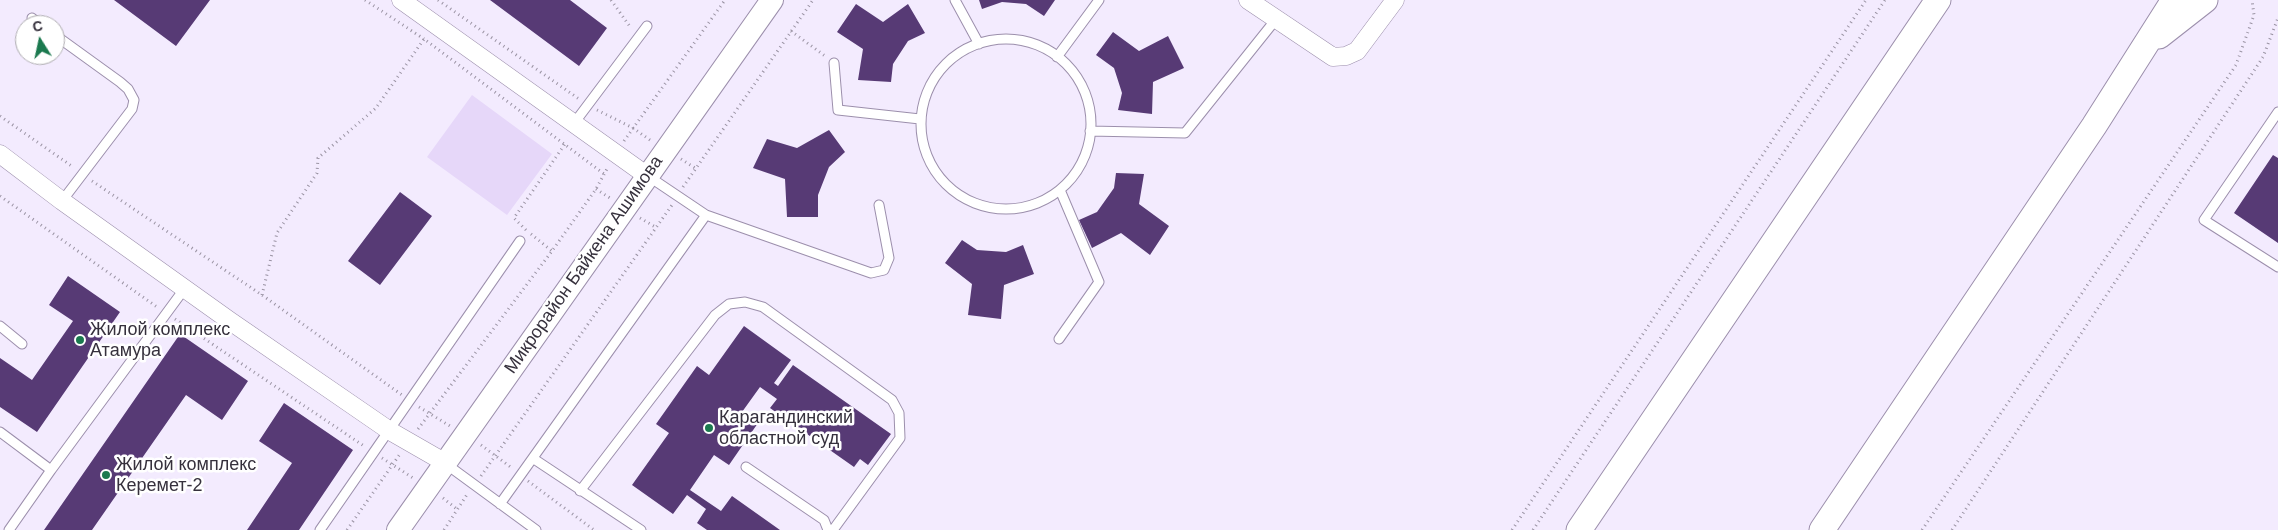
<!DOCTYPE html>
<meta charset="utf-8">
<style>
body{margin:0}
#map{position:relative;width:2278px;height:530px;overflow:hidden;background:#f3ebfe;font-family:Helvetica,sans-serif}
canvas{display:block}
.north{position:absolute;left:15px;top:15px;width:50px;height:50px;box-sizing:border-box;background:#fff;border:1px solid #afadb1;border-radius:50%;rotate:350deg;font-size:14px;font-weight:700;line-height:20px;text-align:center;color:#36313d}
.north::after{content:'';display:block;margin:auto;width:18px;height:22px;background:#1b794f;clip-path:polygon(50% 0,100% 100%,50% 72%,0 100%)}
</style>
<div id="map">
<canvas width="2278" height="530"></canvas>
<div class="north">С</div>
</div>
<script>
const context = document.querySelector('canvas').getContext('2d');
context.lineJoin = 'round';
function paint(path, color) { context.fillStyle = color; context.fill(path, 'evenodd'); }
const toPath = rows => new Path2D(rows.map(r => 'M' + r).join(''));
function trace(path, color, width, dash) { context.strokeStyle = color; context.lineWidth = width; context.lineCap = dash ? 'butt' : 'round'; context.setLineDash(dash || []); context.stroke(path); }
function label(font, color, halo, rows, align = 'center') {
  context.font = font + ' Helvetica,sans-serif'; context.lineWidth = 5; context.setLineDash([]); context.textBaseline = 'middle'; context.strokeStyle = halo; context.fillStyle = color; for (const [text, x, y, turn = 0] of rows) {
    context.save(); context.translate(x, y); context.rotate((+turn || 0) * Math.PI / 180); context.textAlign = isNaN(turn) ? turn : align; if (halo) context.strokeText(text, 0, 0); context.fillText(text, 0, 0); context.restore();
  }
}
paint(toPath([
 [472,95,552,154,507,215,427,157]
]), '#e6d7f9');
paint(toPath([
 [114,0,210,0,176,46],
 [490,0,570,0,607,28,579,66],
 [979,0,1055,0,1044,16,1026,4,1002,2,982,9],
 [856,4,883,22,908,4,925,33,908,41,893,64,891,82,858,80,863,49,837,32],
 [1113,32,1139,51,1168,36,1184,68,1153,82,1152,114,1118,110,1122,93,1114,68,1096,55],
 [829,130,845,152,829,167,818,195,818,217,787,217,785,179,753,168,767,139,797,148],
 [2273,155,2278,158,2278,243,2234,213],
 [1116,173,1144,174,1139,204,1169,226,1150,255,1121,233,1092,248,1079,220,1097,212,1114,188],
 [400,192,432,216,380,285,348,261],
 [962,240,977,250,1006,252,1023,245,1034,274,1004,285,1001,319,968,315,972,284,945,263],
 [68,276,120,312,37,432,0,407,0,358,32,380,73,321,49,305],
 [744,326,791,360,774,383,778,386,793,365,891,434,868,465,860,459,854,467,770,408,777,399,760,387,742,412,758,423,729,465,714,455,690,490,721,511,732,496,780,530,707,530,697,523,706,509,687,495,673,514,632,485,669,433,656,424,697,366,709,375],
 [180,334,248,381,222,420,186,395,92,530,44,530],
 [284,403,353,450,299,530,247,530,292,463,259,441]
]), '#573a75');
const service = toPath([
 [955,0,979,44],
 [32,18,41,25],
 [55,35,120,82,128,89,134,100,132,109,62,201],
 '921 124a85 85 0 1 1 170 0a85 85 0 1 1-170 0Z',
 [1057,57,1099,0],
 [834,63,838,110,920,119],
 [2278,112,2204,220,2278,267],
 [575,122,647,26],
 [1090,131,1185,133,1277,18],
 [706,215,871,273,884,270,889,258,879,205],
 [0,326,22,344],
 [1059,339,1099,282,1060,190],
 [0,432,51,470],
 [534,459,641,530],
 [446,464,536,530],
 [746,467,824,520,828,530],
 [580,491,715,315,729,304,745,302,763,307,892,400,899,413,900,438,833,530],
 [500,504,706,215,648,176],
 [9,530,51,470,185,288],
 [320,530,520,241]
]);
const minor = toPath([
 [401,0,646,175],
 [1248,0,1333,57,1346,56,1357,51,1395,0],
 [0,154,62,201,230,321,390,431,444,462]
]);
const tertiary = toPath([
 [398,530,772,0]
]);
const secondary = toPath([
 [2159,36,2205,0],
 [1579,530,1938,0],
 [1822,530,2094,126,2174,0]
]);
trace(service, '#9c8fac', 11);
trace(minor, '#9c8fac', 19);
trace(tertiary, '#9c8fac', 24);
trace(secondary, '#9c8fac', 27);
trace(toPath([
 [365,0,424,39],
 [438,0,579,99],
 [611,0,631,28],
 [791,31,825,56],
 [597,110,633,128,650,140],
 [0,116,73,167],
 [624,141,725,0],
 [681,159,695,168],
 [92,181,262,295,402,395],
 [683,187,813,0],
 [596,189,610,198],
 [0,196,157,307],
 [640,218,657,228],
 [526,230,514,218,565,144],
 [531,234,552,251],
 [262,295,277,233,317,173,318,158,376,108,424,39,604,174],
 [175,319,364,446],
 [419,407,450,426],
 [418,429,552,251,596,189,608,167],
 [481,445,512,468],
 [382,458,413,478],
 [481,476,672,205],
 [528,481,594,530],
 [443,498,458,510],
 [347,530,400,454],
 [444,530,468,493],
 [1512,530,1866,0],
 [1533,530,1885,0],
 [1922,530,2236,65,2254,15,2252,0],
 [1952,530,2263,57,2278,18]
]), '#9a93a3', 3, [1, 4]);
trace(service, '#fff', 9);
trace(minor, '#fff', 18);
trace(tertiary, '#fff', 22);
trace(secondary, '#fff', 25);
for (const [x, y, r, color] of [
 [80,340,5,"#1b794f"],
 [709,428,5,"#1b794f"],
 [106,475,5,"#1b794f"]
]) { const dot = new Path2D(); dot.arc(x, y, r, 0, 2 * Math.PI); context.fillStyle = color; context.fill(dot); trace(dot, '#fff', 2); }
label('18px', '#36313d', '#fff', [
 ["Микрорайон Байкена Ашимова",584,265,-55]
]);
label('18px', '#36313d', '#fff', [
 ["Жилой комплекс",90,330],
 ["Атамура",90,351],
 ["Карагандинский",719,418],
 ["областной суд",719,439],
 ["Жилой комплекс",116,465],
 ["Керемет-2",116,486]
], 'left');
</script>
